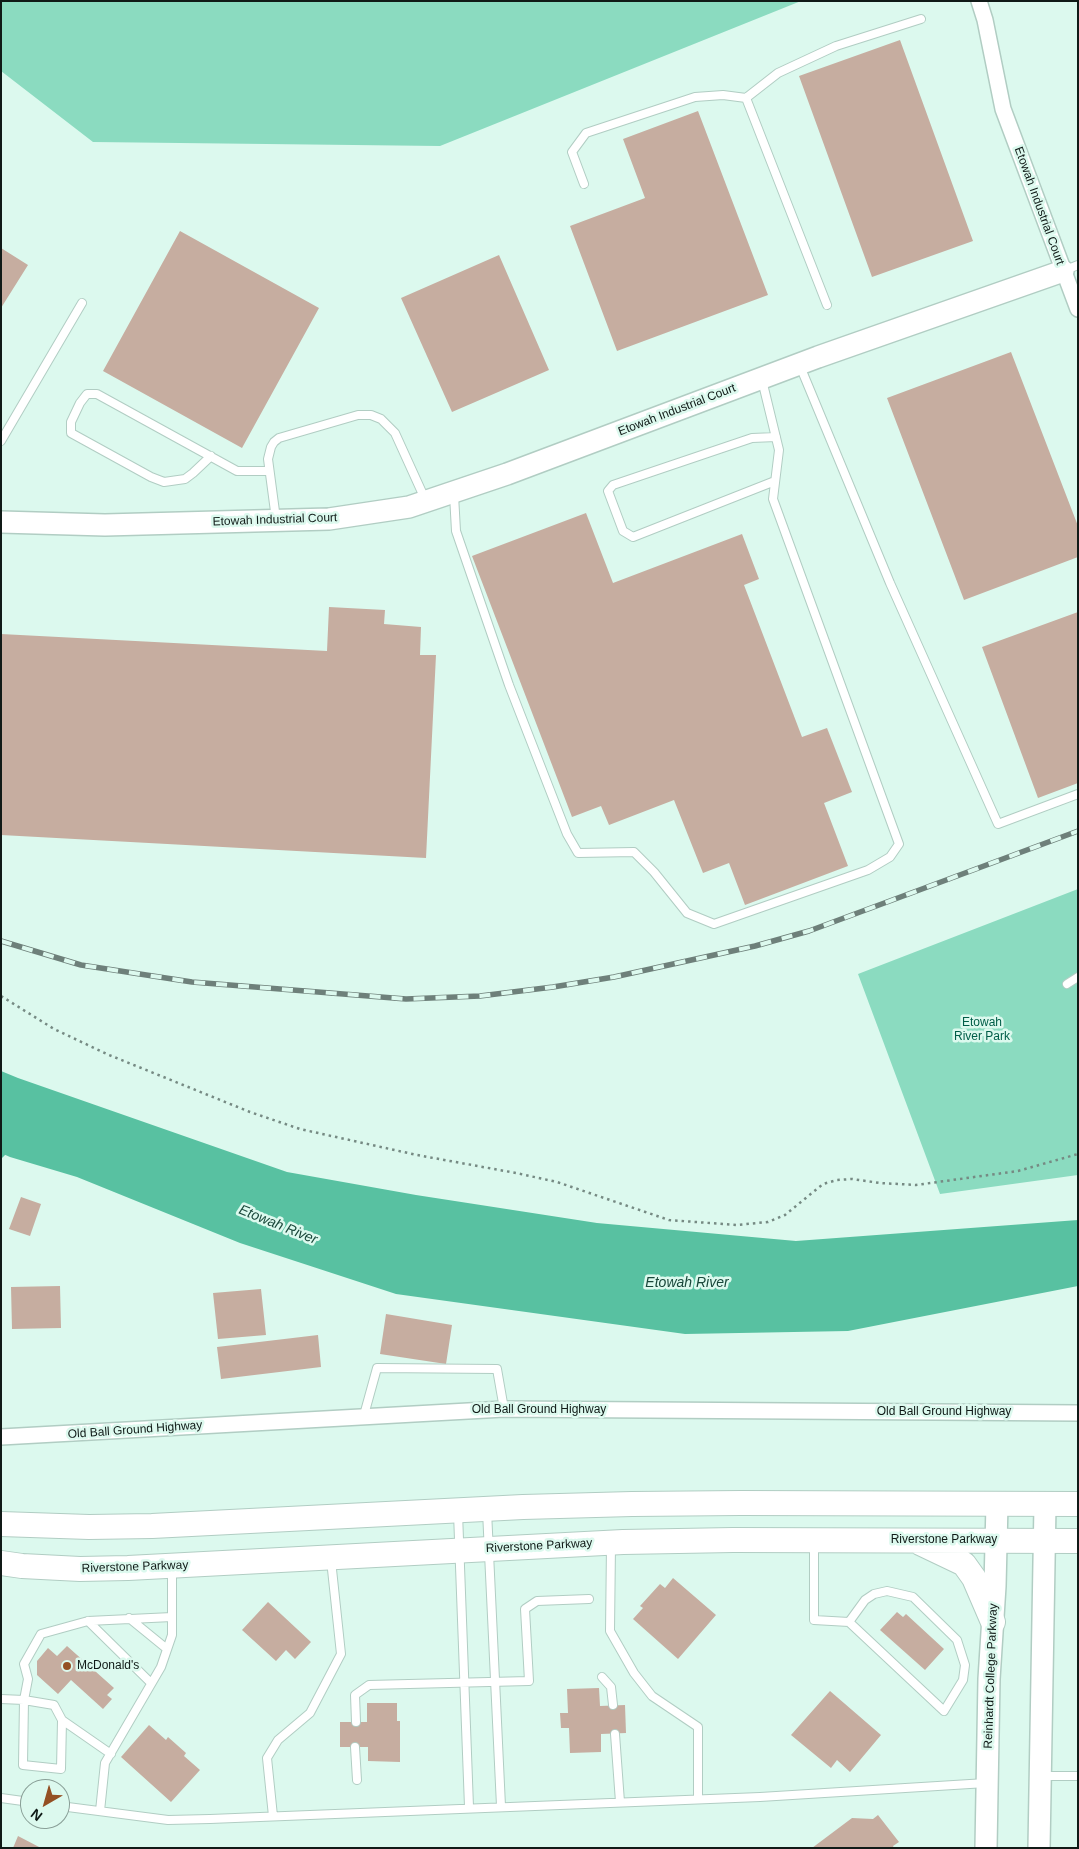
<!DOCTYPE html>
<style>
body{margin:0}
#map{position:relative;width:1079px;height:1849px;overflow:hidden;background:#dcf9ee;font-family:Helvetica,sans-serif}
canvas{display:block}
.frame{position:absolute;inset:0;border:2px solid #101a17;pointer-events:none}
.north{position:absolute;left:20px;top:1779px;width:50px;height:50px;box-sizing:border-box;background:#dcf9ee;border:1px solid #8aa098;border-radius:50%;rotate:218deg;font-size:14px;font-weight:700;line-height:20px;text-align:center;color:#101a17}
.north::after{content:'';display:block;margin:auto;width:18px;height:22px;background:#945024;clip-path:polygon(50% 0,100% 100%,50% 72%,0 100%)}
</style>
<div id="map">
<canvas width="1079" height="1849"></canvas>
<div class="frame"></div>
<div class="north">N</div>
</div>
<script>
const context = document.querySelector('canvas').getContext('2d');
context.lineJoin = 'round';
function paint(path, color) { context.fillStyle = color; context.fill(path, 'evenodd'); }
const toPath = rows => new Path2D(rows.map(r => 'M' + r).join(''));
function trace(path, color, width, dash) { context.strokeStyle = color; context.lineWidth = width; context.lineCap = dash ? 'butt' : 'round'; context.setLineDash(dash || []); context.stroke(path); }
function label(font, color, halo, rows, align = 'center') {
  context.font = font + ' Helvetica,sans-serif'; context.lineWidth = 5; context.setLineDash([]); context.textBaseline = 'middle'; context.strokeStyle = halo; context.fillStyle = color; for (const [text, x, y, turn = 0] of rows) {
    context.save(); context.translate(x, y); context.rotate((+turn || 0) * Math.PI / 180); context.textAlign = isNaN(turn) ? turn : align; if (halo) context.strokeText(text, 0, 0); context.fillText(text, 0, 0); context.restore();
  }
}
paint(toPath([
 [1,1,801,1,440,146,93,142,1,71],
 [1078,889,1078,1175,940,1194,858,974]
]), '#8bdbc0');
paint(toPath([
 [1,1071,18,1078,287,1172,416,1195,597,1223,796,1241,1078,1220,1078,1286,848,1331,685,1334,396,1294,240,1243,77,1177,10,1157,1,1153]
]), '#58c1a1');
trace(toPath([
 [1,1156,3,1154]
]), '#58c1a1', 4.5);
paint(toPath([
 [900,40,973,241,872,277,799,76],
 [698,111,768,295,617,351,570,226,645,198,623,139],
 [180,231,319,308,242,448,103,371],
 [1,248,28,265,1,308],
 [499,255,549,370,452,412,401,298],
 [1011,352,1078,526,1078,557,964,600,887,398],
 [586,513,613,583,742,534,759,579,744,585,802,737,827,728,852,792,824,803,848,866,745,905,729,863,703,873,674,800,609,825,601,806,572,817,472,556],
 [329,607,385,610,384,624,421,627,420,655,436,655,426,858,1,835,1,634,327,651],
 [1078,612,1078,783,1038,798,982,647],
 [21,1197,41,1204,30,1236,9,1229],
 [60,1286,61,1328,12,1329,11,1287],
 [261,1289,266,1335,218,1339,213,1293],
 [386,1314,452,1325,446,1364,380,1354],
 [318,1335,321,1367,221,1379,217,1347],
 [673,1578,716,1615,678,1659,633,1619,643,1608,640,1606,660,1584,665,1588],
 [268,1602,311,1642,295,1659,286,1650,276,1661,242,1630],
 [897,1612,903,1617,906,1614,944,1649,925,1670,880,1630],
 [67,1646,114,1688,107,1695,112,1699,103,1709,71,1680,58,1694,37,1675,37,1661,48,1648,57,1656],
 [599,1688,600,1706,625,1705,626,1733,601,1734,601,1752,570,1753,569,1728,561,1728,560,1713,568,1713,567,1689],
 [830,1691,881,1735,850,1772,837,1760,831,1768,791,1735],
 [367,1703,397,1703,397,1721,400,1721,400,1762,368,1761,368,1747,340,1747,340,1722,367,1722],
 [149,1725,166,1740,168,1737,186,1753,184,1756,200,1770,171,1802,121,1757],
 [878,1815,899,1842,893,1846,894,1848,812,1848,852,1818,873,1819],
 [18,1836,41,1848,13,1848]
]), '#c6ada0');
const lane = toPath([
 [584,184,572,152,586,133,695,97,723,95,746,98],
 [1063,271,1078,265],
 [827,305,746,98,778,73,836,46,921,19],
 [800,366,890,583,998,824,1078,794],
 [1,441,82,303],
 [211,456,193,473,185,479,164,482,151,477,71,433,71,422,80,403,87,394,97,394,237,471,269,471],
 [775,481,633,537,623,531,608,491,613,485,752,438,776,437],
 [454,495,456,531,509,685,567,834,578,853,634,852,654,872,687,913,714,924,868,870,890,857,899,844,773,499,779,450,762,380],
 [276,519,268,459,271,447,274,442,279,438,358,415,371,415,381,419,395,433,425,499],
 [1067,984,1078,977],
 [364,1415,377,1368,497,1369,504,1409],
 [487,1511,501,1806],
 [458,1513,469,1807],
 [814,1542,814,1620,849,1622,944,1711,963,1680,965,1665,957,1640,913,1597,887,1591,874,1594,865,1600,849,1622],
 [611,1545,610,1631,634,1673,652,1696,698,1727,698,1799],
 [129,1618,167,1649],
 [88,1621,151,1683],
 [602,1677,611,1687,613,1705],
 [1,1699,24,1700,54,1705,62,1720,111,1754],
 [62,1720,61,1769,23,1765,24,1700,28,1679,24,1664,41,1634,88,1621,172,1617],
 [356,1722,355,1695,369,1685,529,1681,525,1609,537,1601,589,1599],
 [615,1734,620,1802],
 [355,1747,357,1780],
 [1042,1776,1078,1776],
 [1,1798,30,1802],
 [60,1806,168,1820,210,1819,760,1797,986,1783],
 [100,1811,105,1763,161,1667,172,1635,172,1568],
 [273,1816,267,1758,278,1740,310,1713,341,1654,331,1560]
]);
const street = toPath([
 [979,1,985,20,1003,109,1078,309],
 [1,1437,504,1409,1078,1413]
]);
const secondary = toPath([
 [1,522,105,525,329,519,409,507,507,474,818,357,1063,271],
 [986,1848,989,1679,995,1586,997,1504],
 [1039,1848,1045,1505]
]);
const primary = toPath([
 [1,1524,89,1527,152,1526,523,1507,632,1504,741,1503,1078,1504],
 [920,1543,964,1564,974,1578,993,1622],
 [1,1563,22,1566,80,1569,128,1568,623,1542,733,1540,1078,1541]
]);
trace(lane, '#b1cdc3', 10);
trace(street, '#b1cdc3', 18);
trace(secondary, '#b1cdc3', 24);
trace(primary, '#b1cdc3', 26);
trace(toPath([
 [1,996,54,1029,109,1055,250,1112,300,1129,417,1155,516,1173,557,1182,669,1220,736,1225,768,1222,785,1215,823,1184,837,1180,852,1179,880,1183,916,1185,1018,1171,1078,1154]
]), '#768a83', 2.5, [2.5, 4]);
trace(lane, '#fff', 8);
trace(street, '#fff', 15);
trace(secondary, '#fff', 21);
trace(primary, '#fff', 24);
const rail = toPath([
 [1,941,81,965,192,982,406,999,480,996,553,987,614,977,755,946,809,931,1078,831]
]);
trace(rail, '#6e807a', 5.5);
trace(rail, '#dcf9ee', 4, [11]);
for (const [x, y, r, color] of [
 [67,1666,5,"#945024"]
]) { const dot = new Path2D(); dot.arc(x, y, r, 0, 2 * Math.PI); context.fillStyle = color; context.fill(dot); trace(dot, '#dcf9ee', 2); }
label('12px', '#101a17', '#dcf9ee', [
 ["Etowah Industrial Court",1039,206,70],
 ["Etowah Industrial Court",677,410,-21],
 ["Etowah Industrial Court",275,520,-2],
 ["Old Ball Ground Highway",539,1410],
 ["Old Ball Ground Highway",944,1412],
 ["Old Ball Ground Highway",135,1430,-4],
 ["Riverstone Parkway",944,1540],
 ["Riverstone Parkway",539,1546,-3],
 ["Riverstone Parkway",135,1567,-2],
 ["Reinhardt College Parkway",991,1676,-88]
]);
label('12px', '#005d48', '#dcf9ee', [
 ["Etowah",982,1023],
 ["River Park",982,1037]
]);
label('12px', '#101a17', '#dcf9ee', [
 ["McDonald's",77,1666]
], 'left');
label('italic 14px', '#19473a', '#dcf9ee', [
 ["Etowah River",278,1225,22],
 ["Etowah River",687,1283]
]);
</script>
